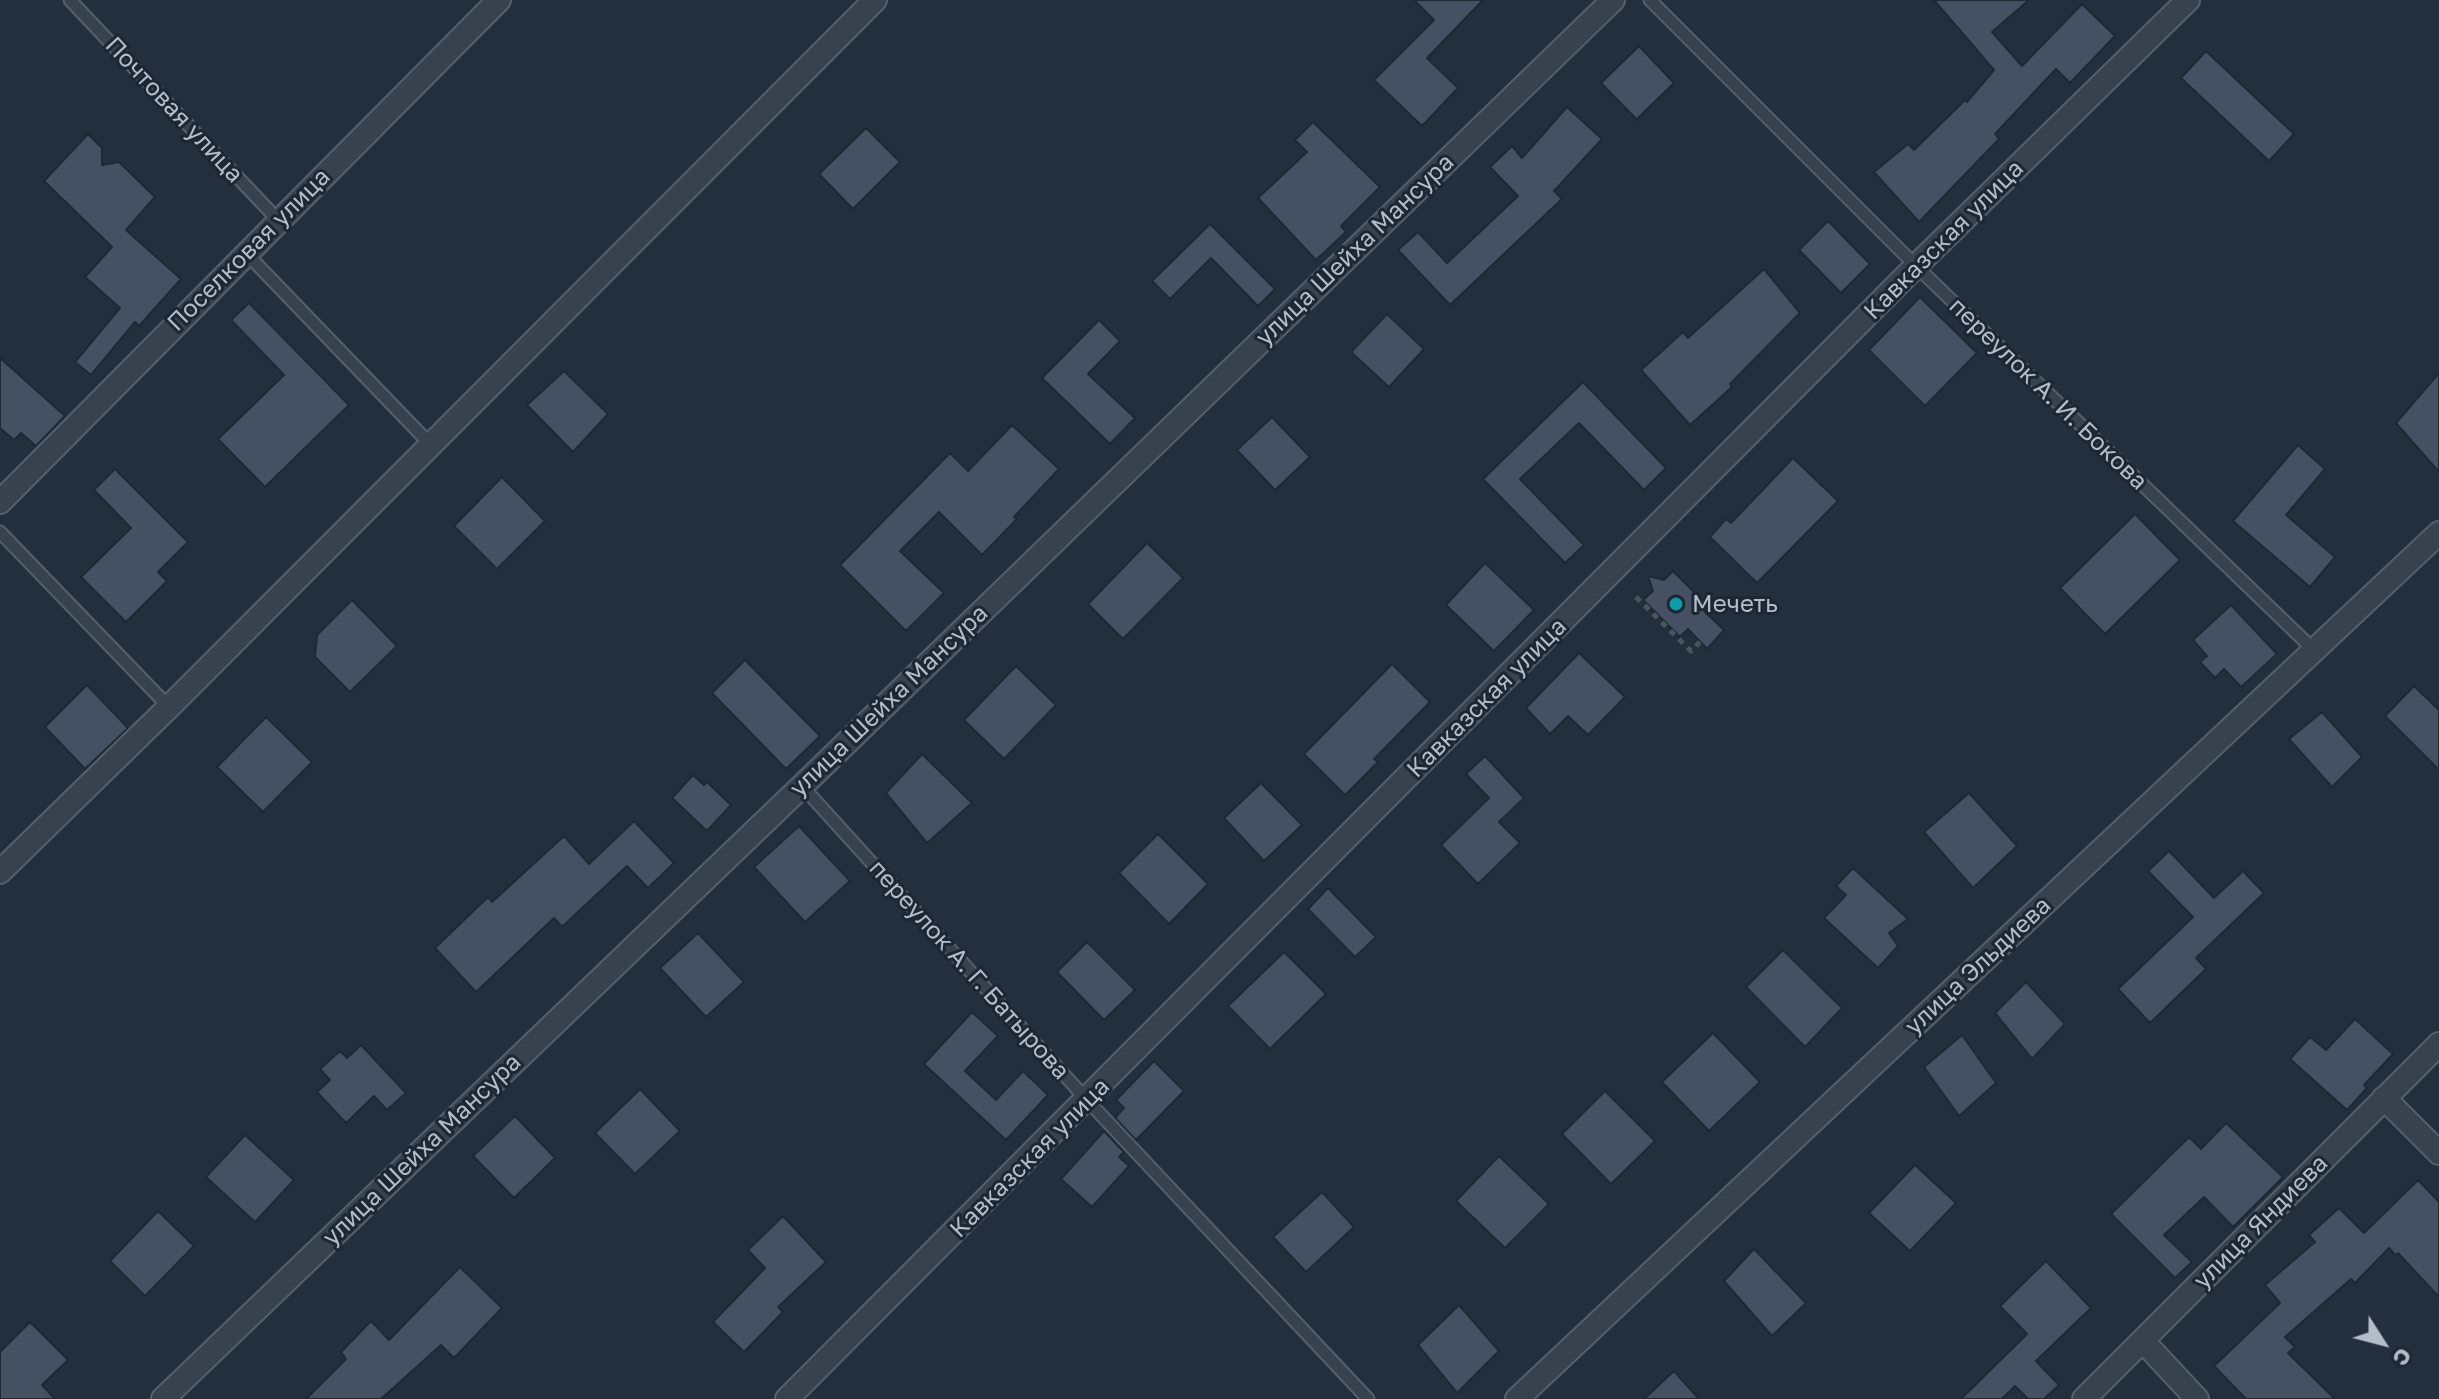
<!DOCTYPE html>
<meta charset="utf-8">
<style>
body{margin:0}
#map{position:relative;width:2439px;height:1399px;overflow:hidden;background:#242f3e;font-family:"Golos Text",sans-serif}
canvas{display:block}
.north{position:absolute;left:2343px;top:1303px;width:80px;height:80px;-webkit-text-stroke:6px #1d2633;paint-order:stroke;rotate:126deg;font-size:22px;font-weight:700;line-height:32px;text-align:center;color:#b4bcc9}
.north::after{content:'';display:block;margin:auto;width:28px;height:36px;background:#b4bcc9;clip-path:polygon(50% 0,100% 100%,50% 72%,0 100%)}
</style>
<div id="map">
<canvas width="2439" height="1399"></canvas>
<div class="north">С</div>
</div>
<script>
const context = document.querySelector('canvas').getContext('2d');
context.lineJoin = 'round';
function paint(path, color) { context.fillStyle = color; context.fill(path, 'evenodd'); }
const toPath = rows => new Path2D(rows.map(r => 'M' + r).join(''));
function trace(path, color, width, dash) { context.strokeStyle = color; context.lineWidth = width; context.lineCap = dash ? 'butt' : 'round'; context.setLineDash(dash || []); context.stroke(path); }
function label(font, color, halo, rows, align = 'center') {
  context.font = font + ' "Golos Text",sans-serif'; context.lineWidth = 6; context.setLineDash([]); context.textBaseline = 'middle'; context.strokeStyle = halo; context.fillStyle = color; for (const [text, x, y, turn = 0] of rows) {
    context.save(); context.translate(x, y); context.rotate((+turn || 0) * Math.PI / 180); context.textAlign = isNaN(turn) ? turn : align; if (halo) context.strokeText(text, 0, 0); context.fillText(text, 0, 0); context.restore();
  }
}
const building = toPath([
 [1414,0,1483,0,1427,58,1458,88,1422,126,1374,80,1434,20,1414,0],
 [1934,0,2029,0,1992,32,2022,66,2082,4,2115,36,2070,83,2056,69,1995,134,1999,139,1919,222,1874,172,1908,144,1914,150,1965,100,1967,102,1994,70,1934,0],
 [1639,46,1674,83,1638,118,1638,121,1601,83,1639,46],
 [2206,51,2294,134,2269,161,2181,78,2206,51],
 [1567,107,1602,139,1554,191,1562,199,1450,305,1398,250,1418,232,1447,263,1518,196,1490,167,1512,146,1522,158,1567,107],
 [1313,122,1380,187,1341,226,1346,232,1316,260,1258,198,1307,152,1295,140,1313,122],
 [866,128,900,162,853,209,819,174,866,128],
 [88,134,102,148,102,165,119,162,155,197,126,230,181,279,139,326,135,322,91,375,75,362,120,308,85,277,112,247,44,181,88,134],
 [1828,221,1870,264,1841,293,1799,250,1828,221],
 [1210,224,1275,289,1258,306,1211,258,1170,299,1152,281,1210,224],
 [1764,269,1800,313,1730,384,1732,387,1690,425,1641,370,1683,332,1688,338,1764,269],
 [1920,297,1977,353,1925,406,1869,350,1920,297],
 [249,303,349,405,265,487,218,439,284,375,231,320,249,303],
 [1387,314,1424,349,1389,387,1351,352,1387,314],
 [1099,320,1120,341,1088,374,1135,418,1110,444,1042,378,1099,320],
 [0,358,65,416,36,446,21,433,14,440,0,428,0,358],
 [564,371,608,414,573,452,527,405,564,371],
 [2439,373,2439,472,2396,423,2439,373],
 [1583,382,1666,468,1644,490,1579,423,1520,479,1584,545,1565,563,1483,479,1583,382],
 [1272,417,1310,457,1275,490,1237,450,1272,417],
 [1012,425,1059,469,1014,517,1017,519,982,555,939,512,900,551,944,593,906,631,840,565,950,453,968,471,1012,425],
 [2298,445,2325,469,2286,515,2335,557,2310,587,2233,521,2298,445],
 [1793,458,1838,501,1757,583,1710,537,1726,519,1731,523,1793,458],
 [115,469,188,542,158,572,167,581,126,622,81,577,131,528,94,490,115,469],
 [502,477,545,521,497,569,454,526,502,477],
 [2135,514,2180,560,2105,634,2060,588,2135,514],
 [1147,543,1183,578,1123,639,1088,604,1147,543],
 [1485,563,1534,610,1494,651,1446,605,1485,563],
 [1673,571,1709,607,1705,612,1724,630,1707,649,1688,629,1680,637,1643,600,1653,591,1648,576,1664,580,1673,571],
 [352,600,397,646,350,692,315,657,317,635,352,600],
 [2231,605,2277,654,2241,687,2224,669,2215,678,2200,662,2207,656,2193,640,2231,605],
 [1579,653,1625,697,1588,735,1568,716,1550,734,1526,708,1579,653],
 [745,660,820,736,786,769,712,693,745,660],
 [1392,664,1430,702,1374,759,1378,762,1345,795,1304,754,1392,664],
 [1016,666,1056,705,1004,759,964,720,1016,666],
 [87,685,128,728,85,769,45,727,87,685],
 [2414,686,2439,710,2439,770,2385,716,2414,686],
 [2322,712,2362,757,2332,787,2289,739,2322,712],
 [266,717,312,762,263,812,217,767,266,717],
 [922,754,972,803,927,843,886,793,922,754],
 [1485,756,1524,798,1499,822,1520,843,1478,884,1441,845,1489,798,1466,774,1485,756],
 [693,775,704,785,707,782,731,805,707,831,672,798,693,775],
 [1261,783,1302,825,1264,861,1224,818,1261,783],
 [1969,793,2017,846,1973,888,1924,832,1969,793],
 [634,821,674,863,648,888,627,866,562,927,554,918,476,992,435,948,488,897,492,902,564,836,589,864,634,821],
 [799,826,850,881,805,922,754,867,799,826],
 [1158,834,1208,884,1169,924,1119,873,1158,834],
 [2169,851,2214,898,2243,871,2264,893,2196,958,2206,969,2150,1023,2118,989,2193,917,2148,871,2169,851],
 [1853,868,1908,919,1889,933,1898,946,1878,968,1824,918,1846,895,1836,886,1853,868],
 [1328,888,1376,937,1355,957,1308,909,1328,888],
 [698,933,744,982,706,1017,660,968,698,933],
 [1087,942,1135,990,1104,1020,1057,972,1087,942],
 [1783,950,1842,1008,1805,1047,1746,987,1783,950],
 [1284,952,1326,994,1270,1049,1228,1006,1284,952],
 [2026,982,2065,1024,2032,1059,1995,1013,2026,982],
 [972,1012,998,1036,965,1071,996,1100,1023,1071,1048,1095,1006,1140,924,1064,972,1012],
 [2355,1019,2393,1054,2364,1085,2367,1088,2347,1110,2290,1059,2310,1037,2326,1050,2355,1019],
 [1713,1033,1760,1082,1709,1131,1662,1082,1713,1033],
 [1962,1035,1996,1083,1959,1116,1924,1067,1962,1035],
 [361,1045,406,1093,387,1110,374,1096,346,1123,317,1092,330,1080,320,1069,340,1051,347,1058,361,1045],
 [1154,1061,1184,1091,1136,1140,1115,1118,1124,1108,1116,1100,1154,1061],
 [640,1089,680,1131,635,1174,595,1133,640,1089],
 [1605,1091,1655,1141,1611,1184,1562,1134,1605,1091],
 [515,1116,555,1158,514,1198,473,1156,515,1116],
 [2226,1123,2283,1177,2233,1227,2204,1197,2164,1235,2192,1262,2175,1278,2111,1214,2189,1137,2201,1149,2226,1123],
 [1104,1131,1124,1152,1119,1157,1129,1166,1092,1207,1061,1179,1104,1131],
 [245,1135,294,1180,255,1222,206,1177,245,1135],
 [1499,1156,1549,1204,1505,1248,1456,1201,1499,1156],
 [1915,1165,1956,1203,1910,1251,1869,1213,1915,1165],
 [2418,1180,2439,1202,2439,1297,2398,1253,2396,1256,2389,1248,2355,1283,2351,1279,2285,1337,2295,1347,2288,1353,2335,1399,2246,1399,2214,1366,2280,1303,2265,1285,2315,1242,2309,1235,2339,1208,2364,1233,2418,1180],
 [1322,1192,1354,1227,1306,1272,1273,1237,1322,1192],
 [158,1211,194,1246,145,1296,110,1261,158,1211],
 [783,1216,826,1262,778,1307,783,1312,744,1352,713,1322,765,1268,748,1250,783,1216],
 [1754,1249,1806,1303,1772,1336,1724,1281,1754,1249],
 [2046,1261,2091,1308,2036,1361,2059,1385,2044,1399,2028,1399,2015,1386,2002,1399,1961,1399,2027,1334,2000,1306,2046,1261],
 [460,1267,502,1308,454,1358,441,1345,381,1399,306,1399,346,1359,341,1352,371,1321,389,1340,460,1267],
 [1459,1305,1499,1351,1457,1393,1418,1345,1459,1305],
 [30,1322,68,1360,42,1385,55,1399,0,1399,0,1352,30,1322],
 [1674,1371,1699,1399,1644,1399,1674,1371]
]);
paint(building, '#455162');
trace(building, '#1f2835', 2);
const service = toPath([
 [70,0,278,220],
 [1650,0,1916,266,2314,650],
 [246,253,431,445],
 [0,532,169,707],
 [802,786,1087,1100,1368,1399]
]);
const minor = toPath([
 [0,502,499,0],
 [0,872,169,707,875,0],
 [2384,1098,2439,1153],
 [2143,1341,2197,1399],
 [163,1399,802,786,1613,0],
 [787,1399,1916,266,2188,0],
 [1517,1399,2439,533],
 [2084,1399,2439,1044]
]);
trace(service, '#565f6c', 15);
trace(minor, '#565f6c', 26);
trace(toPath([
 [1636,597,1691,651,1700,642]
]), '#44595c', 5, [6, 6]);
trace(service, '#38414e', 11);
trace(minor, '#38414e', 22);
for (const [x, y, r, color] of [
 [1676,604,8,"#0f9aa8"]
]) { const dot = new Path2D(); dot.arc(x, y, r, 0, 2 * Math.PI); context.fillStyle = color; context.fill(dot); trace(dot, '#1d2633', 3); }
label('24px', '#b4bcc9', '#1d2633', [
 ["Почтовая улица",174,110,47],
 ["Кавказская улица",1944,240,-45],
 ["Поселковая улица",249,250,-45],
 ["улица Шейха Мансура",1355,250,-44],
 ["переулок А. И. Бокова",2048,394,44],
 ["Кавказская улица",1487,698,-45],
 ["улица Шейха Мансура",889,701,-44],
 ["улица Эльдиева",1978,966,-43],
 ["переулок А. Г. Батырова",969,970,48],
 ["улица Шейха Мансура",422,1150,-44],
 ["Кавказская улица",1030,1158,-45],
 ["улица Яндиева",2261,1222,-45]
]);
label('24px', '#b4bcc9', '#1d2633', [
 ["Мечеть",1692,604]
], 'left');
</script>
